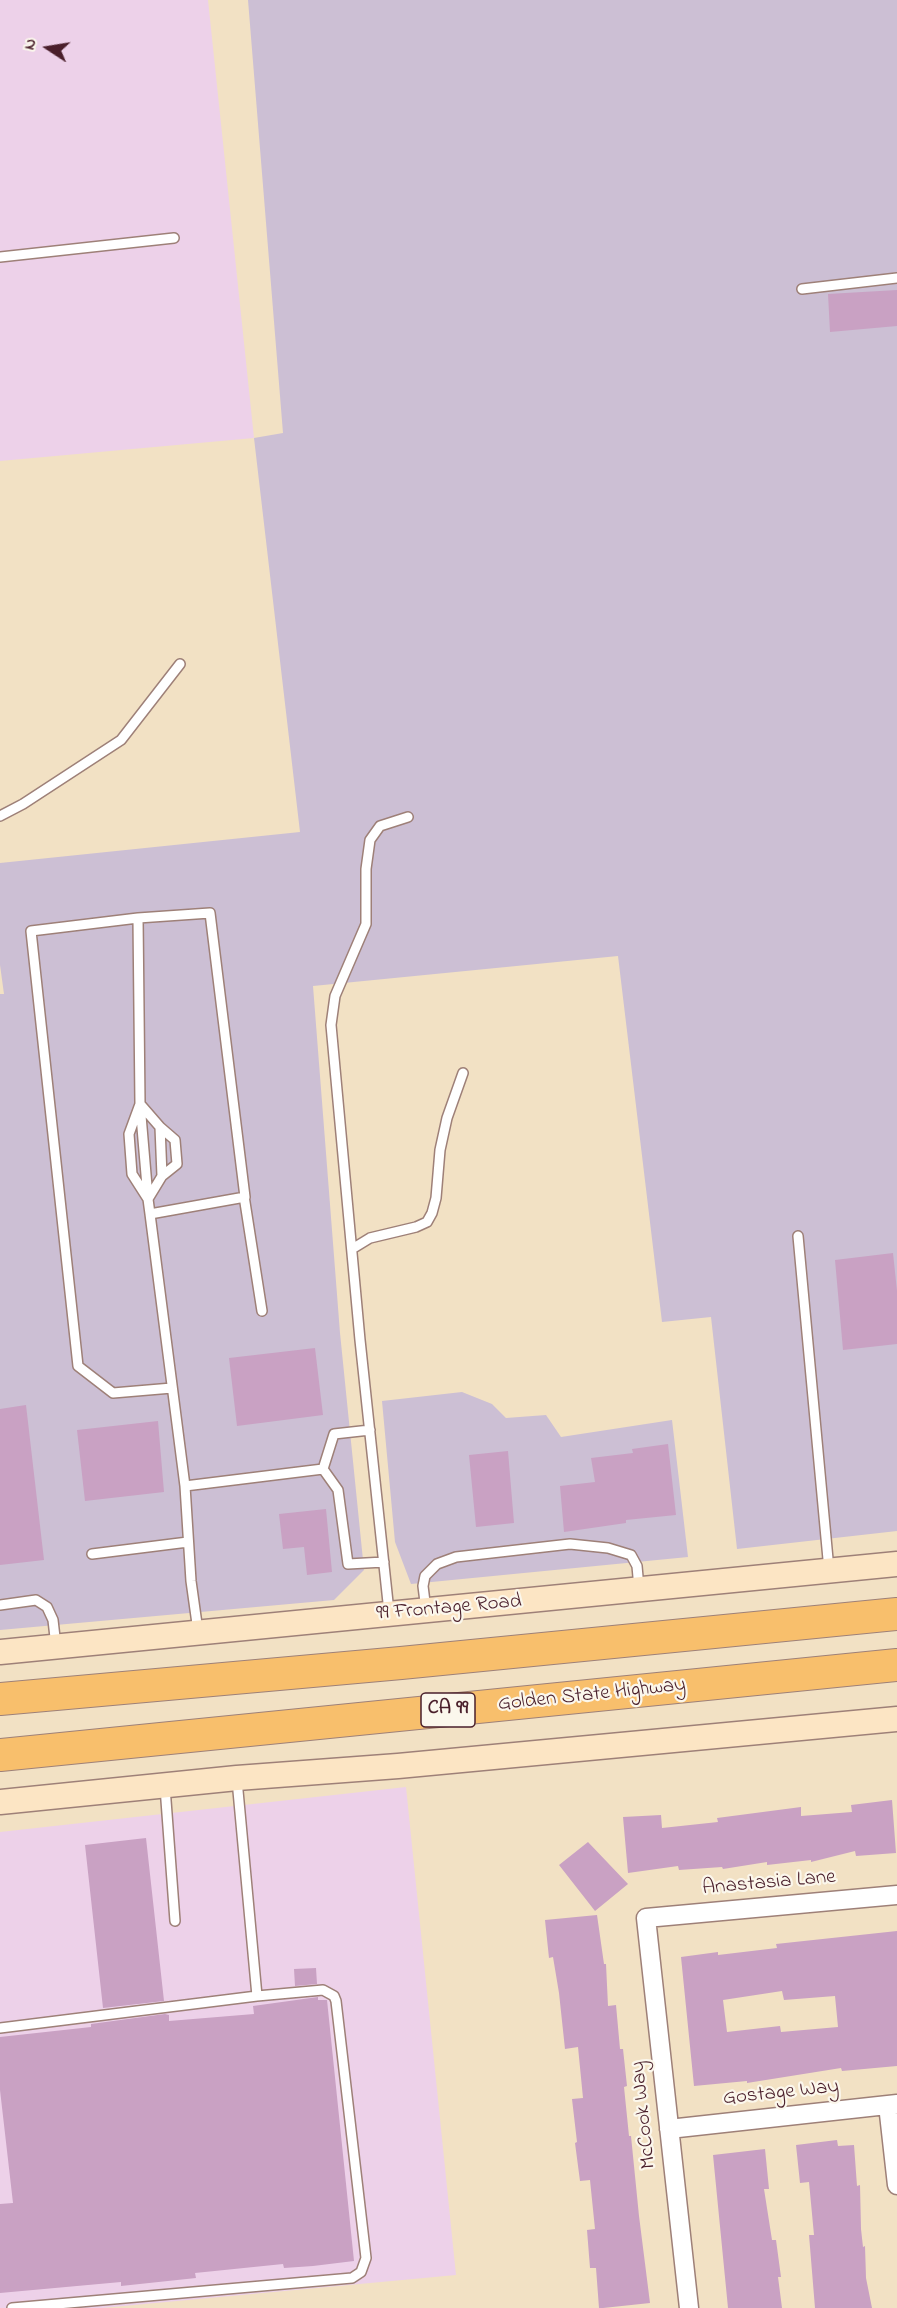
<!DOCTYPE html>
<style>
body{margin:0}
#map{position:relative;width:897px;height:2308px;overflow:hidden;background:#f2e1c4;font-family:"Indie Flower",sans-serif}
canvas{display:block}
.north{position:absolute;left:18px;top:18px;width:60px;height:60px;-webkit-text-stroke:4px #fbf7ec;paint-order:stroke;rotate:282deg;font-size:16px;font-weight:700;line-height:24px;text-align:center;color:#4a1f2b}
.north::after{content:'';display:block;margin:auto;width:21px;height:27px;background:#4a1f2b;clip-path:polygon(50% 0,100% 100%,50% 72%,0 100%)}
</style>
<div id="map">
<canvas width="897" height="2308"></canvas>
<div class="north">N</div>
</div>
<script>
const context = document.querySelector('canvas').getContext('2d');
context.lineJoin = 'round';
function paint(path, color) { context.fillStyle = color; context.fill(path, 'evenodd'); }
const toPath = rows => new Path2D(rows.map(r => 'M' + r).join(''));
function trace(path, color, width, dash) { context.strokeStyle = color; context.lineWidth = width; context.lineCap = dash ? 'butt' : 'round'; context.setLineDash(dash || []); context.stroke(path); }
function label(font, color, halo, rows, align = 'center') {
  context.font = font + ' "Indie Flower",sans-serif'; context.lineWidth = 4.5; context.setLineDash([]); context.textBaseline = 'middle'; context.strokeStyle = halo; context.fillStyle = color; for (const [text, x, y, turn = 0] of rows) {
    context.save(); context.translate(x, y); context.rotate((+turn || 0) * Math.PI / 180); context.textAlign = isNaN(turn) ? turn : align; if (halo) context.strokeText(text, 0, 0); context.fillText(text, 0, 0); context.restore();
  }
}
paint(toPath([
 [0,0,208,0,254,438,0,461],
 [406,1787,456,2275,102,2308,0,2308,0,1832]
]), '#edd1e9');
paint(toPath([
 [248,0,897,0,897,1531,737,1549,711,1317,662,1322,618,956,313,986,340,1333,364,1570,334,1600,0,1630,0,994,4,994,0,965,0,863,300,832,254,438,283,433],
 [462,1392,492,1404,506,1418,546,1415,561,1437,672,1420,688,1557,411,1584,395,1542,382,1401]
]), '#ccbfd4');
paint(toPath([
 [897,290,897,326,830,332,828,294],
 [893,1253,897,1291,897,1344,843,1350,835,1260],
 [315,1348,323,1415,237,1426,229,1358],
 [26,1405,44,1560,0,1565,0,1409],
 [158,1421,164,1492,85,1501,77,1430],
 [668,1444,676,1515,626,1520,626,1523,564,1532,560,1486,595,1482,591,1458,633,1453,632,1449],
 [508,1451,514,1523,476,1527,469,1455],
 [326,1509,332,1572,307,1575,304,1547,283,1549,279,1514],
 [892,1800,896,1853,856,1856,855,1851,811,1862,811,1860,767,1865,767,1862,723,1869,722,1867,679,1870,678,1866,628,1873,623,1817,661,1815,662,1828,718,1822,717,1818,801,1807,801,1816,852,1812,851,1805],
 [146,1838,164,2001,103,2008,85,1845],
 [588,1842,628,1884,595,1911,559,1865],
 [597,1915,604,1964,606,1964,608,2006,616,2005,620,2049,623,2049,627,2086,624,2087,629,2136,631,2136,639,2216,650,2303,603,2308,599,2308,596,2268,590,2268,587,2230,595,2229,590,2180,580,2181,575,2143,577,2142,572,2099,583,2098,578,2047,565,2049,559,1993,553,1957,549,1958,545,1920],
 [897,1931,897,2066,842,2071,841,2068,747,2083,747,2081,694,2086,681,1957,718,1952,718,1955,777,1948,776,1944],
 [782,1991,784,2000,835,1996,838,2027,781,2032,780,2026,727,2032,723,2000],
 [316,1968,317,1984,295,1986,294,1969],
 [318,1997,318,2000,327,2000,354,2261,313,2266,284,2268,283,2264,195,2273,196,2278,121,2286,121,2282,0,2293,0,2204,13,2203,0,2090,0,2037,91,2027,91,2024,165,2014,169,2015,169,2021,254,2014,253,2006],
 [837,2140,838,2146,854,2145,857,2186,860,2185,861,2229,863,2247,865,2246,866,2278,872,2308,815,2308,809,2235,814,2235,809,2182,800,2183,796,2145],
 [765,2149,769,2189,764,2189,772,2240,776,2240,781,2277,778,2277,782,2308,728,2308,713,2155]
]), '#c9a1c3');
const lane = toPath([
 [0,257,174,238],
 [802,289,897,278],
 [0,816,23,804,121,740,180,664],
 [138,918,210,913,245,1197,150,1214],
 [160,1127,175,1140,177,1164,162,1176],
 [244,1196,262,1311],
 [148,1198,140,1104,129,1134,132,1174,148,1199,150,1214,185,1486,191,1581,198,1631],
 [148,1199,162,1176,160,1127,140,1104,138,918,31,931,78,1366,113,1393,172,1388],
 [798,1236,829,1570],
 [352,1249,370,1238,416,1227,427,1222,432,1213,436,1198,440,1150,447,1118,463,1073],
 [323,1469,338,1490,348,1564,384,1562],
 [323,1469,334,1434,370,1430],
 [185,1486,323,1469],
 [92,1554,188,1542],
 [0,1605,36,1600,47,1607,53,1620,56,1646],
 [426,1610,423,1586,425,1576,437,1564,456,1557,570,1544,608,1548,631,1555,637,1566,639,1588],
 [389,1612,360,1340,331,1025,335,996,366,924,366,869,370,840,380,826,408,817],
 [237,1780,257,1996],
 [165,1787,175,1921],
 [0,2028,257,1996,323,1990,334,1996,336,2001,366,2258,361,2272,352,2278,12,2308]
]);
const street = toPath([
 [888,2105,897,2185],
 [669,2129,897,2104],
 [689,2308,646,1918,897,1895]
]);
const secondary = toPath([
 [0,1652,897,1564],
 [0,1802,237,1778,398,1766,897,1719]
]);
const highway = toPath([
 [0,1699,401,1663,897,1614],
 [0,1755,897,1665]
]);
trace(lane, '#9e8078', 12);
trace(street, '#9e8078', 21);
trace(secondary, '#9e8078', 27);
trace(highway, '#9e8078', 34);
trace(lane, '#fff', 9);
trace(street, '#fff', 18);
trace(secondary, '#fce5c4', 24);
trace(highway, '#f8bf6c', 32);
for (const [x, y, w] of [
 [448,1710,54]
]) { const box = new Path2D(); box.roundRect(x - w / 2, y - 17, w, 34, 4.5); context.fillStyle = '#fbf7ec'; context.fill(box); trace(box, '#4a1f2b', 1.5); }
label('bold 20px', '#4a1f2b', null, [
 ["CA 99",448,1710]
]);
label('21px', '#4a1f2b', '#fbf7ec', [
 ["99 Frontage Road",449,1609,-5],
 ["Golden State Highway",592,1696,-6],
 ["Anastasia Lane",769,1884,-5],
 ["Gostage Way",781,2094,-6],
 ["McCook Way",645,2115,-96]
]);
</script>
